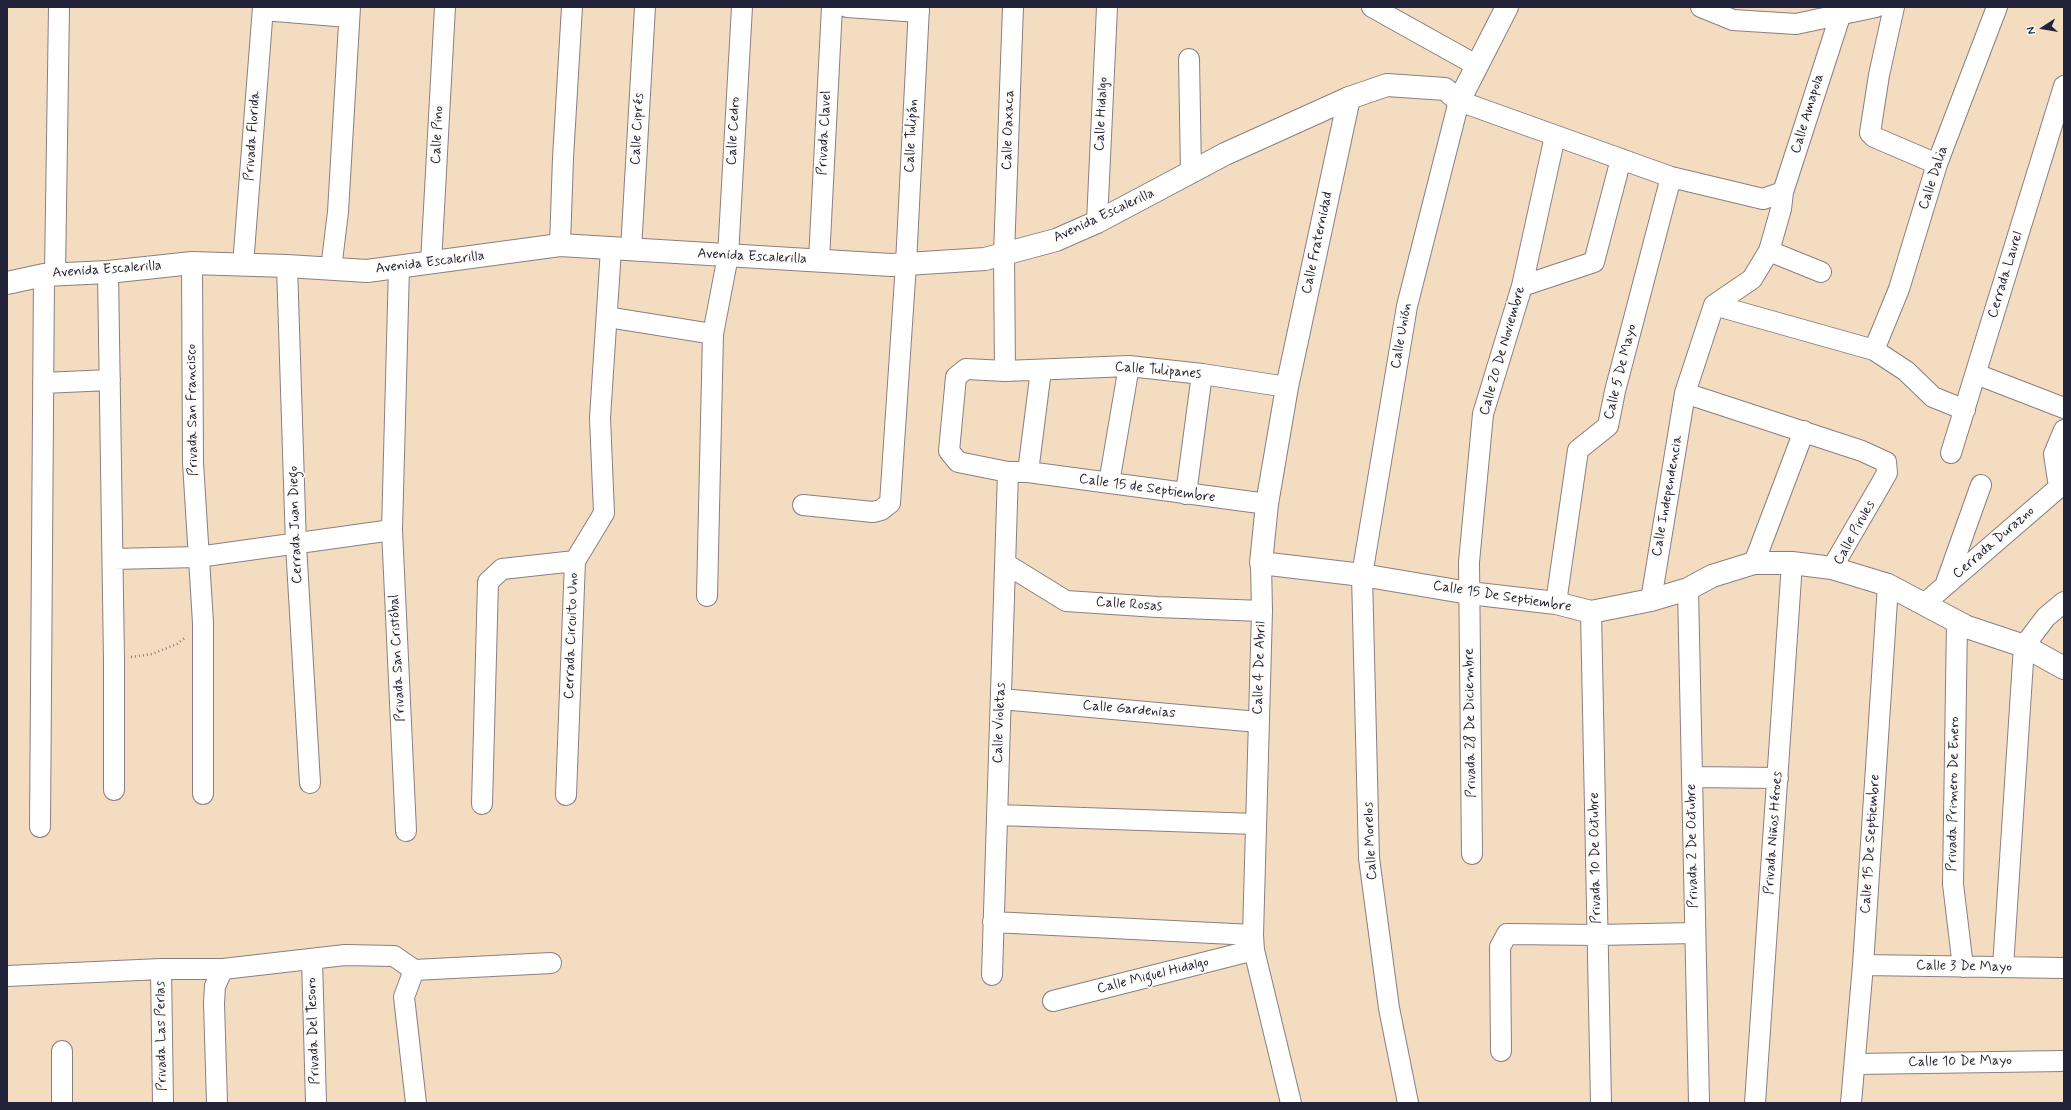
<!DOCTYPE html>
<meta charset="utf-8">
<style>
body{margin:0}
#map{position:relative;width:2071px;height:1110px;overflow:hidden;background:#f4dcc1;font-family:Mynerve,sans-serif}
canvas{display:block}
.frame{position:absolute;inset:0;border:8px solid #22223b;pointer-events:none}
.north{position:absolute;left:2023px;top:8px;width:40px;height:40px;-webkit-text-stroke:3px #fdfcf7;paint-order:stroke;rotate:258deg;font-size:11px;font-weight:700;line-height:16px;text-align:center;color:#22223b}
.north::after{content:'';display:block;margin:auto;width:14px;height:18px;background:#22223b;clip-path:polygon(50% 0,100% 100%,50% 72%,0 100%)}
</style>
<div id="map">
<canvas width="2071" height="1110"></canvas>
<div class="frame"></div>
<div class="north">N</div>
</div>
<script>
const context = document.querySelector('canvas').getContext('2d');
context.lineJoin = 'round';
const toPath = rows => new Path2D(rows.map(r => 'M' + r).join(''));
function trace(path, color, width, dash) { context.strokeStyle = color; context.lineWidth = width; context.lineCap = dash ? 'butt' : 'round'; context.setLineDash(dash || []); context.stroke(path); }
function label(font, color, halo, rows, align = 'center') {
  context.font = font + ' Mynerve,sans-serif'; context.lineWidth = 3.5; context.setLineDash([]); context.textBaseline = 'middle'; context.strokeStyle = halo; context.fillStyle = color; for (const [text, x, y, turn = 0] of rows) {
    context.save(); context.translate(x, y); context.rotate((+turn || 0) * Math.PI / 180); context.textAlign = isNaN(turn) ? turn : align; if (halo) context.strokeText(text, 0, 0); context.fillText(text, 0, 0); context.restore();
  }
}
const minor = toPath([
 [847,7,919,12],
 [1372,7,1476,65],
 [1701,7,1733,20,1796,24,1876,7],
 [1894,7,1879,75,1870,133,1874,137,1937,164],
 [263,10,348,17],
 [1189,59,1191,173],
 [1097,222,1107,7],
 [560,245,563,158,572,7],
 [631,250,645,7],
 [1769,251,1821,272],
 [819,260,832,7],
 [192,263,193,463,203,623,203,794],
 [431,263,445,7],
 [243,265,263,7],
 [287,266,296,545,310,783],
 [399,267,392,530,406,831],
 [331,269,338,212,350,7],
 [108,272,114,660,114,790],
 [55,274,59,7],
 [1522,286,1594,262,1621,159],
 [1714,305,1874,350,1906,371,1933,397,1965,410],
 [607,317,713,334,728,256,742,7],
 [1874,350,1899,289,1937,164,1997,7],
 [1005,371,1004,254,1013,7],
 [1976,374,2064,408],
 [43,383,110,380],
 [1685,393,1862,451,1886,462,1887,473,1882,482,1832,568],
 [1951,453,2064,86],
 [1028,472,1041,370],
 [1109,483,1129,366],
 [2059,487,2054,454,2064,430],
 [1186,494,1202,374],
 [1267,504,1028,472,1008,472,958,462,949,451,956,377,966,369,1005,371,1129,366,1202,374,1287,387],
 [803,505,873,512,881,510,890,503,906,264,919,7],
 [113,559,198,557,392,530],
 [1261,563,1262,611,1253,935,1254,950,1291,1103],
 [1754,563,1804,431],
 [1006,564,1066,601,1157,607,1262,611],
 [1946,583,1981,485],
 [1688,589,1699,1103],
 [707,596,713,334],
 [1651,600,1685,393,1714,305,1752,279,1769,251,1781,209,1783,192],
 [1556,603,1578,450,1608,426,1615,391,1671,177],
 [1924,604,2064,483],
 [1591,612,1601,1103],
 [1957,621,1953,884,1963,967],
 [1001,699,1258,722],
 [1692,777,1778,778],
 [566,795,575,561,604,513,600,418,611,249],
 [482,804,488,582,502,569,575,561],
 [998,815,1255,824],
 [40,827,44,275],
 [1472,854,1469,562,1483,414,1522,286,1555,136],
 [993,922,1253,935],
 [312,960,316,1103],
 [1863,965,2064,968],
 [2003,967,2024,646,2046,617,2064,602],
 [161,969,163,1103],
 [414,970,551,963],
 [414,970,404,997,416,1103],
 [992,975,1008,472],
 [7,976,161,969,223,969],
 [1053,1001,1254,950],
 [62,1051,62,1103],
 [1501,1051,1500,947,1507,934,1597,935,1695,933],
 [1856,1064,2064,1061],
 [217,1103,214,1003,215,986,223,969,345,955,394,956,414,970],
 [1408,1103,1389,1008,1369,858,1362,575,1407,306,1459,101,1671,177,1763,199,1783,192,1843,7],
 [1755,1103,1792,563],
 [1851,1103,1863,965,1888,585]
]);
const tertiary = toPath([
 [1349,98,1287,387,1267,504,1261,563,1362,575,1469,593,1556,603,1591,612,1651,600,1688,589,1712,576,1754,563,1792,563,1832,568,1888,585,1967,627,2024,646,2064,668]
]);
const secondary = toPath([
 [7,283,44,275,108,272,192,263,287,266,367,271,560,245,891,265,985,259,1056,240,1097,222,1225,154,1349,98,1387,85,1445,89,1459,101,1507,7]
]);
trace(minor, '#8b7f7e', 22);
trace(tertiary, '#8b7f7e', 24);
trace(secondary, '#8b7f7e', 24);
trace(toPath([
 [131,657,152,654,177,644,186,637]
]), '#8b7f7e', 2.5, [1, 3]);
trace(minor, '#fff', 20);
trace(tertiary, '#fff', 22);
trace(secondary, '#fff', 22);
label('14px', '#22223b', '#fdfcf7', [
 ["Calle Hidalgo",1102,114,-87],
 ["Calle Amapola",1808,114,-73],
 ["Calle Ciprés",638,129,-87],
 ["Calle Oaxaca",1009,130,-88],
 ["Calle Cedro",734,131,-87],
 ["Privada Clavel",825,133,-87],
 ["Calle Pino",438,135,-87],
 ["Privada Florida",253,136,-86],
 ["Calle Tulipán",912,136,-87],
 ["Calle Dalia",1934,178,-72],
 ["Avenida Escalerilla",1104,216,-25],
 ["Calle Fraternidad",1318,243,-78],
 ["Avenida Escalerilla",752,257,3],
 ["Avenida Escalerilla",430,263,-7],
 ["Avenida Escalerilla",107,270,-4],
 ["Cerrada Laurel",2006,275,-73],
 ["Calle Unión",1402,336,-80],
 ["Calle 20 De Noviembre",1503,351,-74],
 ["Calle Tulipanes",1158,371,5],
 ["Calle 5 De Mayo",1621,372,-76],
 ["Privada San Francisco",193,410,-91],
 ["Calle 15 de Septiembre",1147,489,8],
 ["Calle Independencia",1668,496,-80],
 ["Cerrada Juan Diego",296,525,-92],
 ["Calle Pirules",1855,533,-61],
 ["Cerrada Durazno",1994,543,-41],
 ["Calle 15 De Septiembre",1502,597,9],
 ["Calle Rosas",1129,605,4],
 ["Cerrada Circuito Uno",572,636,-88],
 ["Privada San Cristóbal",398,658,-93],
 ["Calle 4 De Abril",1260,668,-88],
 ["Calle Gardenias",1129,710,5],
 ["Calle Violetas",1000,723,-88],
 ["Privada 28 De Diciembre",1471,723,-91],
 ["Privada Primero De Enero",1954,794,-89],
 ["Privada Niños Héroes",1774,833,-86],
 ["Calle Morelos",1371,841,-93],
 ["Calle 15 De Septiembre",1871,844,-86],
 ["Privada 2 De Octubre",1693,846,-91],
 ["Privada 10 De Octubre",1596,858,-91],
 ["Calle 3 De Mayo",1964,967,1],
 ["Calle Miguel Hidalgo",1153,976,-14],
 ["Privada Del Tesoro",314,1031,-92],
 ["Privada Las Perlas",162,1036,-91],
 ["Calle 10 De Mayo",1960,1062,-1]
]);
</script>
